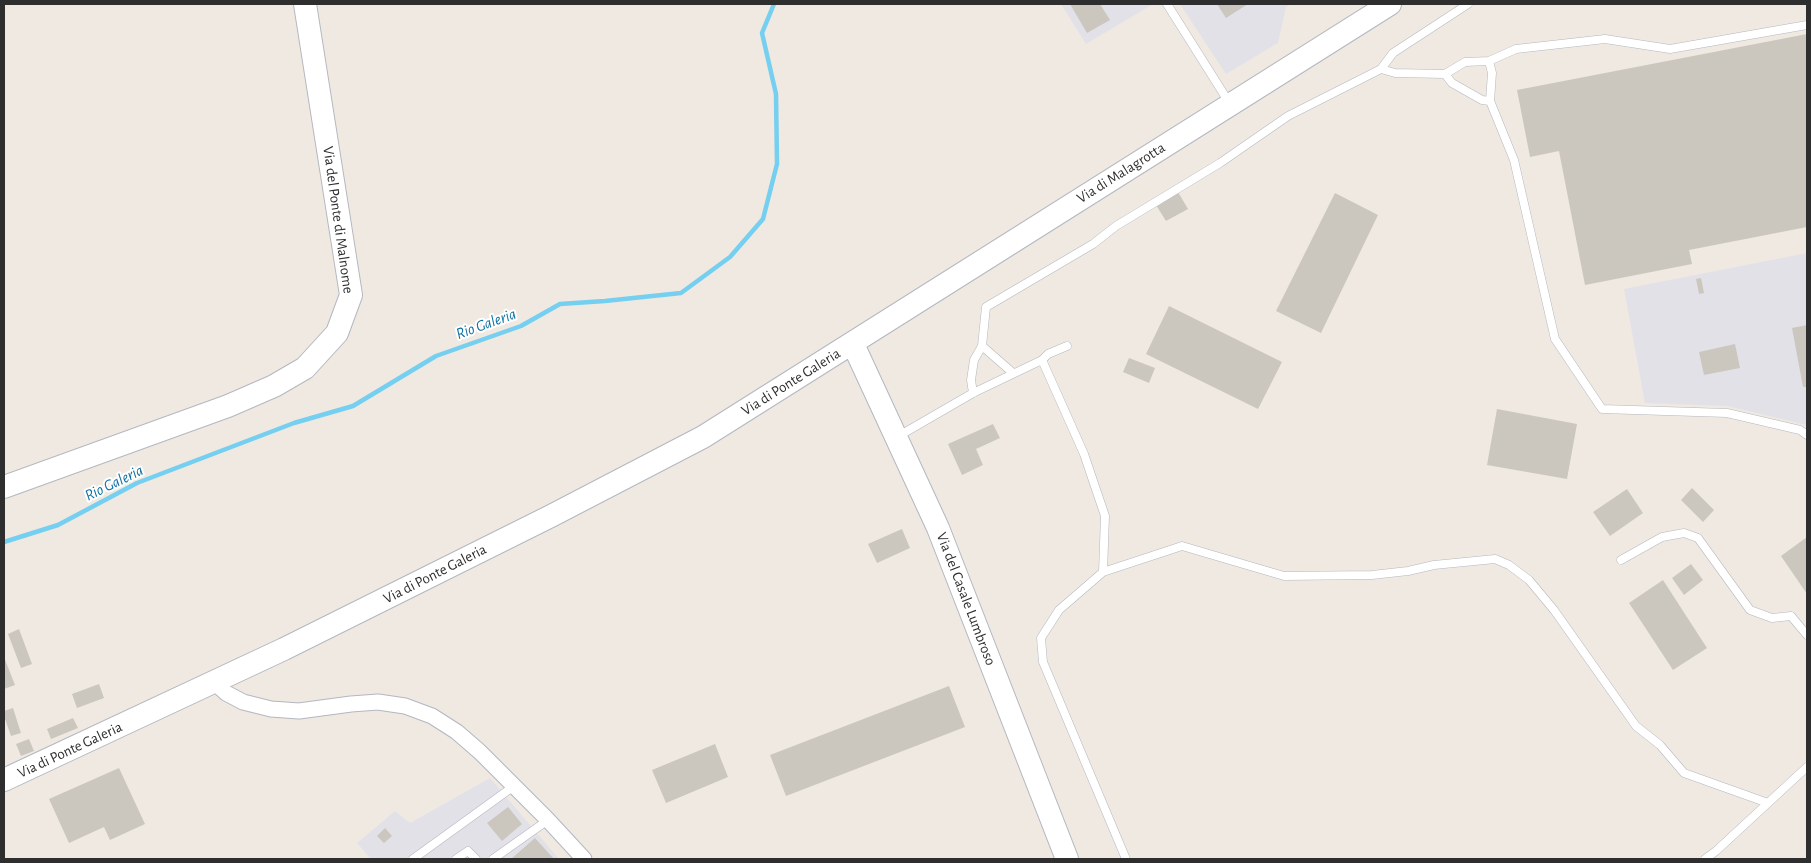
<!DOCTYPE html>
<style>
body{margin:0}
#map{position:relative;width:1811px;height:863px;overflow:hidden;background:#efe9e1;font-family:"Alegreya Sans",sans-serif}
canvas{display:block}
.frame{position:absolute;inset:0;border:5px solid #2e2e2e;pointer-events:none}
</style>
<div id="map">
<canvas width="1811" height="863"></canvas>
<div class="frame"></div>
</div>
<script>
const context = document.querySelector('canvas').getContext('2d');
context.lineJoin = 'round';
function paint(path, color) { context.fillStyle = color; context.fill(path, 'evenodd'); }
const toPath = rows => new Path2D(rows.map(r => 'M' + r).join(''));
function trace(path, color, width, dash) { context.strokeStyle = color; context.lineWidth = width; context.lineCap = dash ? 'butt' : 'round'; context.setLineDash(dash || []); context.stroke(path); }
function label(font, color, halo, rows, align = 'center') {
  context.font = font + ' "Alegreya Sans",sans-serif'; context.lineWidth = 4; context.setLineDash([]); context.textBaseline = 'middle'; context.strokeStyle = halo; context.fillStyle = color; for (const [text, x, y, turn = 0] of rows) {
    context.save(); context.translate(x, y); context.rotate((+turn || 0) * Math.PI / 180); context.textAlign = isNaN(turn) ? turn : align; if (halo) context.strokeText(text, 0, 0); context.fillText(text, 0, 0); context.restore();
  }
}
paint(toPath([
 [1061,4,1153,4,1086,44],
 [1180,4,1291,4,1286,7,1278,43,1226,74],
 [1807,253,1807,425,1727,406,1645,403,1624,289],
 [490,778,559,859,371,859,357,843,395,811,410,823]
]), '#e3e1e8');
trace(toPath([
 [4,542,58,525,137,483,294,423,353,406,436,356,521,326,560,304,605,301,681,293,730,257,763,219,777,164,776,94,762,33,774,4]
]), '#75cff0', 4.5);
paint(toPath([
 [1070,4,1100,4,1110,20,1087,33],
 [1217,4,1248,4,1226,18],
 [1807,34,1807,227,1689,250,1692,264,1585,285,1559,151,1530,157,1517,90],
 [1178,192,1188,209,1166,221,1156,205],
 [1335,193,1378,215,1321,333,1276,311],
 [1701,278,1704,293,1699,294,1696,279],
 [1169,306,1282,362,1258,409,1146,354],
 [1807,325,1807,387,1803,387,1792,328],
 [1735,344,1740,368,1704,375,1699,352],
 [1129,358,1155,368,1149,383,1123,372],
 [1497,409,1577,424,1567,479,1487,465],
 [993,424,1000,438,976,449,983,465,962,475,948,444],
 [1692,488,1714,510,1703,522,1681,500],
 [1627,489,1643,513,1610,536,1593,512],
 [902,529,910,548,877,563,868,544],
 [1807,537,1807,594,1781,556],
 [1691,564,1703,580,1684,595,1672,578],
 [1663,580,1707,648,1673,670,1629,603],
 [19,629,32,664,21,668,8,634],
 [4,657,15,685,4,689],
 [99,684,104,698,77,708,72,694],
 [949,686,965,727,786,796,770,755],
 [13,708,21,733,11,736,4,716,4,711],
 [73,718,78,728,51,739,47,729],
 [29,739,34,751,21,756,16,744],
 [715,744,728,777,666,803,652,770],
 [119,768,145,824,110,840,104,827,69,843,49,799],
 [508,807,522,824,502,841,487,823],
 [385,828,392,836,384,843,377,836],
 [535,838,554,859,511,859]
]), '#cbc7bf');
const lane = toPath([
 [1167,4,1230,104],
 [1489,61,1492,73,1490,101,1514,160,1555,339,1602,409,1727,413,1800,430,1807,435],
 [1381,69,1395,73,1445,74,1465,62,1489,61,1516,49,1605,39,1670,49,1807,25],
 [1445,74,1452,83,1482,100,1490,101],
 [982,346,1013,373],
 [1042,360,1084,454,1105,516,1103,572],
 [973,393,971,380,974,360,982,346,986,307,1093,244,1116,226,1220,163,1288,116,1381,69,1393,53,1468,4],
 [897,437,973,393,1042,360,1048,354,1067,346],
 [1621,560,1662,537,1684,533,1698,538,1750,610,1772,618,1791,616,1807,635],
 [413,859,514,786],
 [456,859,468,851,476,859],
 [493,859,548,820],
 [1126,859,1043,662,1041,638,1059,610,1103,572,1182,546,1284,576,1372,575,1408,571,1434,565,1495,559,1509,565,1529,580,1554,610,1636,726,1660,745,1684,773,1768,803],
 [1705,859,1716,851,1807,767]
]);
const street = toPath([
 [215,683,226,693,243,702,271,709,299,711,351,704,378,702,405,706,432,716,457,732,480,752,548,820,584,859]
]);
const secondary = toPath([
 [853,344,938,528,1067,859],
 [4,487,228,406,274,386,305,368,337,333,351,295,305,4],
 [4,780,284,649,551,516,703,437,1390,4]
]);
trace(lane, '#b4b7c1', 9);
trace(street, '#b4b7c1', 17);
trace(secondary, '#b4b7c1', 24);
trace(lane, '#fff', 8);
trace(street, '#fff', 15);
trace(secondary, '#fff', 22);
label('15px', '#2e2e2e', '#fff', [
 ["Via di Malagrotta",1121,173,-32],
 ["Via del Ponte di Malnome",338,220,82],
 ["Via di Ponte Galeria",791,382,-32],
 ["Via di Ponte Galeria",435,574,-27],
 ["Via del Casale Lumbroso",966,599,69],
 ["Via di Ponte Galeria",70,750,-25]
]);
label('italic 16px', '#0d6fa3', '#fff', [
 ["Rio Galeria",486,324,-20],
 ["Rio Galeria",114,483,-26]
]);
</script>
